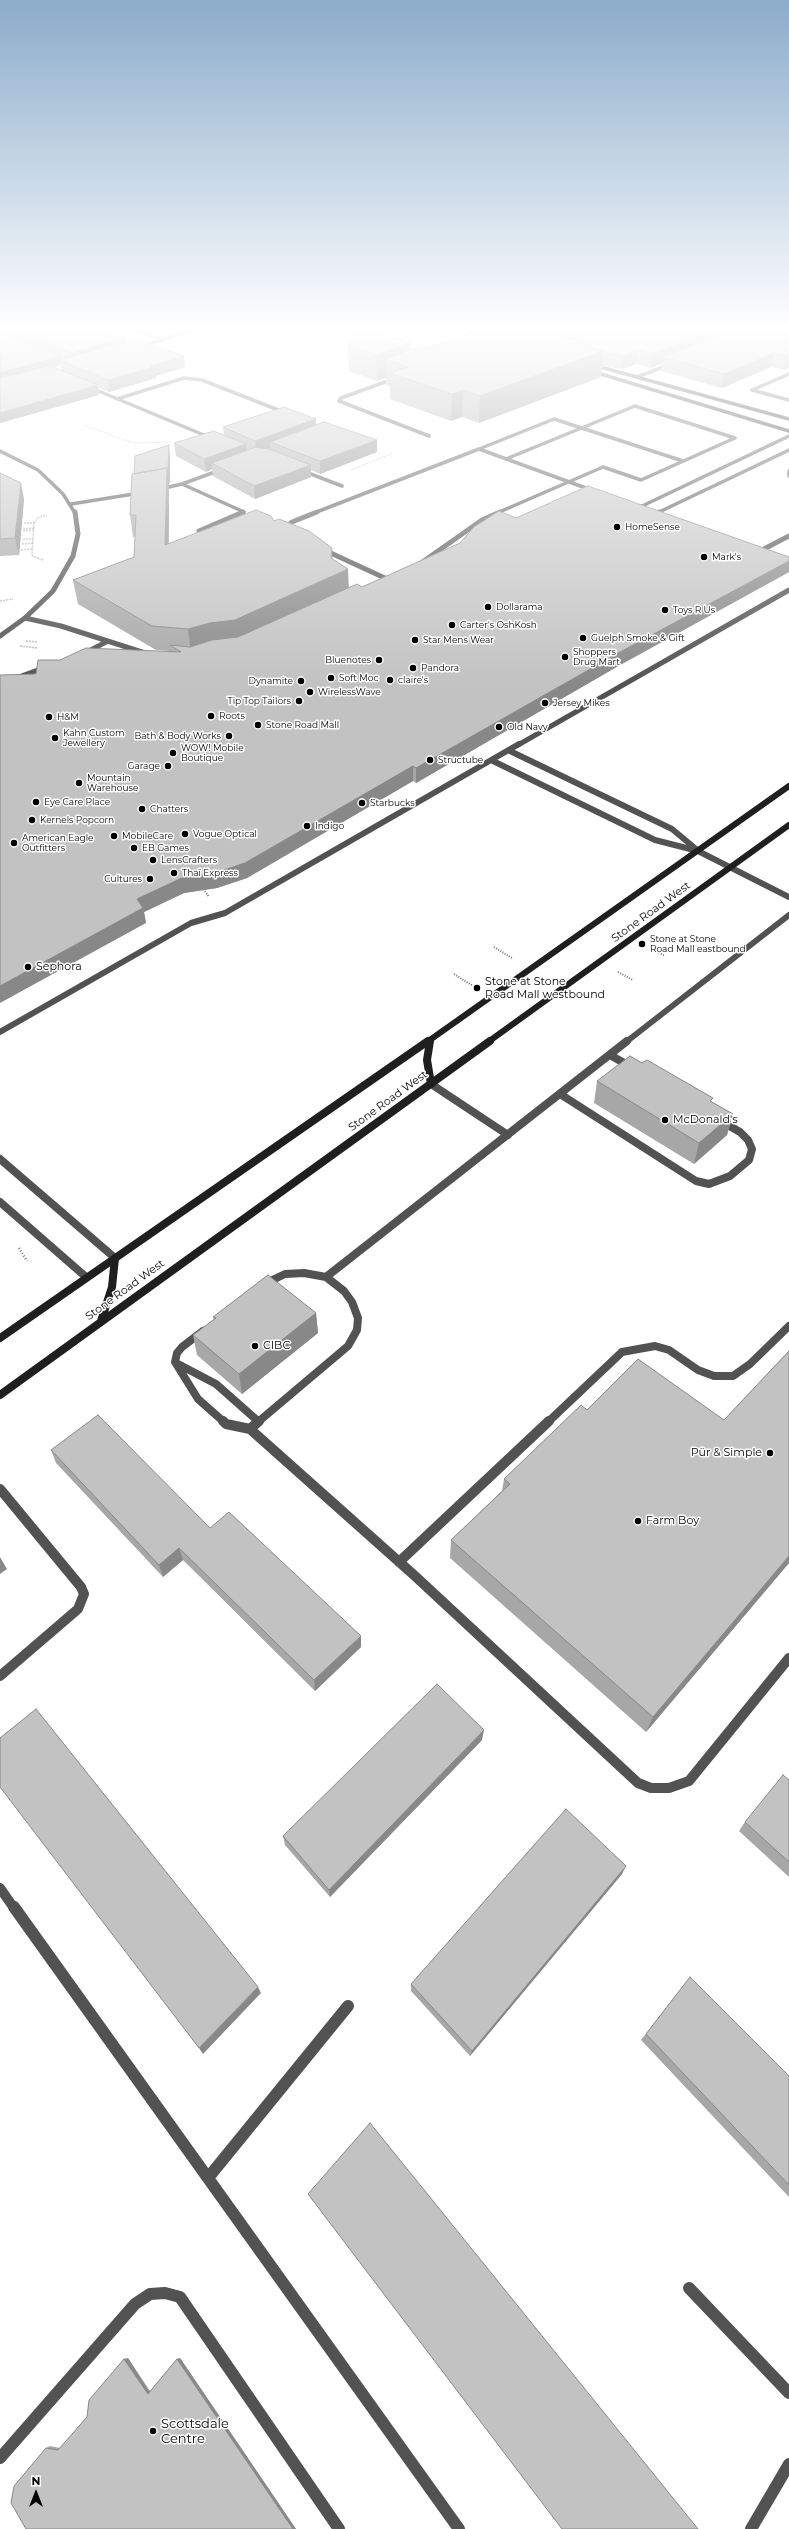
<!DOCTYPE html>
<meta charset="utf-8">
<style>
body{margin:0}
#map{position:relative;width:789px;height:2529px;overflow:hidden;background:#fff;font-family:Montserrat,sans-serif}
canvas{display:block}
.north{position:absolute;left:16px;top:2473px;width:40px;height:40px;-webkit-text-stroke:3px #fff;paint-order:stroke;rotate:0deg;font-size:11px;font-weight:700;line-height:16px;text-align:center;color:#000}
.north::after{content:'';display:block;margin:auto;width:14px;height:18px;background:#000;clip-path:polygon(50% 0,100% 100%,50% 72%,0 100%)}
</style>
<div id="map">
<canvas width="789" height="2529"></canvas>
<div class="north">N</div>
</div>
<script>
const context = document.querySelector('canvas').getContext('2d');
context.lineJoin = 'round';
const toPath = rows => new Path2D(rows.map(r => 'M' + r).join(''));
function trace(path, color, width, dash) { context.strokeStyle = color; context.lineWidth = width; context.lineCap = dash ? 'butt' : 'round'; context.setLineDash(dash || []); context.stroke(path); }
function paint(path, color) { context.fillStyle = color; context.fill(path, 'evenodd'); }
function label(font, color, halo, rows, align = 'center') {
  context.font = font + ' Montserrat,sans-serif'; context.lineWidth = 3; context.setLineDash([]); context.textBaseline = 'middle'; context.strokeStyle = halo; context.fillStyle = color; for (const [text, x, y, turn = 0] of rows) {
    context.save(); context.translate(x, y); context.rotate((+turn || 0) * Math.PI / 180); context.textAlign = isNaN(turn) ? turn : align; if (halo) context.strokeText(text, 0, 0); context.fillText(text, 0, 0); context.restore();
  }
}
trace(toPath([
 [234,424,243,420],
 [83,425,134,443,171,442],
 [351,470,393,453]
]), '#747474', 1, [0.5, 1]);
trace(toPath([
 [24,523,34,523],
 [23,529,34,528],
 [23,531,34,530],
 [23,539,33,539],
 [22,544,33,543],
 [21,550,32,549],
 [43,560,32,556,34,523,37,518,47,515],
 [0,601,13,599],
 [26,641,37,642],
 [20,646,37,648]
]), '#747474', 1.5, [0.5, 1]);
trace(toPath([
 [202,887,209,897],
 [494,947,512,958],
 [652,949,665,956],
 [618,972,633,980],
 [454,974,473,986]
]), '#747474', 2, [1, 1.5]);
trace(toPath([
 [19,1248,27,1261]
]), '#747474', 2.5, [1, 2]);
trace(toPath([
 [139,331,163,340],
 [789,374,752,390,789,400],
 [637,377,671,364],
 [396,378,341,398,339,401,429,436],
 [89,387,211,438],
 [117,399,184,378,202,380,286,413],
 [479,449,554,419,683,461],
 [303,471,342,486],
 [789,471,789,476],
 [182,484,244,512,241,513],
 [160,489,182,484,223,469],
 [71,504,140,493],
 [640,507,789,436],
 [314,513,479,449,594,491],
 [497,513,603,467,641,480,735,438,635,406,506,459],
 [657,513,789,450]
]), '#525252', 3.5);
trace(toPath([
 [657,513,659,512],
 [199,531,243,512],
 [287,532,285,528,292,522,317,512],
 [322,549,387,579,381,581],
 [762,550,789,536],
 [421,563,482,520,500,512],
 [25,618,61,626,145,653],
 [85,653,106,642],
 [0,684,46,667],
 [518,745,789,590]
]), '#525252', 5);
trace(toPath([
 [510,751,672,829,696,849],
 [493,761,655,840,698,851,789,897],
 [0,1032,191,923,225,913,519,744],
 [626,1042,789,915]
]), '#525252', 6);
trace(toPath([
 [610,1055,631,1067],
 [431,1084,508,1135],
 [560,1094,696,1181,709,1184,730,1176,749,1160,752,1149,748,1140,740,1132,721,1121],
 [0,1159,115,1258],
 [0,1202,86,1277],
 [326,1277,627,1041],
 [203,1331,182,1347,177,1353,175,1362,198,1399,224,1422],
 [176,1363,216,1384,259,1422],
 [258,1422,348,1346,357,1330,358,1318,352,1302,344,1291,326,1277,304,1273,285,1274,264,1284],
 [548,1422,622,1352,655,1346,669,1350,698,1370,714,1376,733,1376,750,1364,789,1326]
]), '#525252', 8);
trace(toPath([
 [223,1421,226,1424,250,1429,415,1576,638,1783,651,1788,669,1788,689,1781,789,1658],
 [250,1429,259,1421],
 [0,1489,81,1587,84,1594,78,1609,0,1676],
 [399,1562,549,1421],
 [0,1888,14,1908]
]), '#525252', 10);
trace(toPath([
 [14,1907,459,2529],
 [208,2178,348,2006],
 [689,2288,789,2393],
 [0,2458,135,2304,150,2294,165,2293,180,2297,339,2529],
 [751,2529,789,2464]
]), '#525252', 12);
trace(toPath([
 [138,347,191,331]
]), '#525252', 3.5);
trace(toPath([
 [0,451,38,470,63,494,75,513]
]), '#525252', 3.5);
trace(toPath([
 [0,636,25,618,53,591,73,556,78,534,75,512]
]), '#525252', 5);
trace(toPath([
 [470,331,484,336],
 [591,368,604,368,789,419],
 [591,371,789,431]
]), '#1f1f1f', 3.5);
trace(toPath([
 [427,1042,789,786],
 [430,1042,430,1040],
 [488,1042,789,825]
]), '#1f1f1f', 6);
trace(toPath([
 [430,1041,427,1060,431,1084],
 [101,1321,112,1287,115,1258],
 [0,1338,428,1041],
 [0,1395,490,1041]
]), '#1f1f1f', 8);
paint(toPath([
 [0,331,107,331,125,342,184,356,185,367,156,376,156,378,109,392,98,387,99,395,0,423],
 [60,365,61,370,54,367],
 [477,331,789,331,789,368,784,370,771,367,722,388,661,371,662,363,651,368,636,364,622,369,602,366,601,377,479,423,462,417,451,421,390,399,390,386,386,385,386,378,377,381,349,371,348,345,411,350,426,348],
 [316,419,316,425,377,440,377,452,320,474,311,470,311,477,255,499,213,476,212,469,206,472,176,456,174,443,224,435,223,427],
 [170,458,170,483,169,483,169,544,274,521,332,548,332,559,349,587,362,587,516,518,789,557,789,572,620,665,416,783,413,781,247,878,217,888,184,893,144,912,146,923,36,674,60,660,170,652,170,651,156,650,78,604,73,580,134,557,135,537,133,537,130,515,134,474],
 [0,473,24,499,19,555,0,556],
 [597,1081,712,1102,733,1114,727,1135,694,1164,594,1103],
 [316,1313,318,1333,242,1394,197,1355,193,1335,214,1320,213,1317],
 [789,1351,789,1563,646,1732,450,1558,451,1540,502,1491,504,1479,587,1410,724,1420],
 [51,1450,210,1528,361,1647,315,1691,183,1560,163,1577,56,1463],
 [482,1740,330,1897,285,1845,283,1836],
 [789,1780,789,1877,739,1831,745,1822],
 [622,1874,470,2056,411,1991,411,1984],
 [690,1977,789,2076,789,2197,641,2040,685,1984],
 [128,2358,150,2391,177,2359,180,2358,296,2529,26,2529,46,2448,50,2446,60,2448,87,2417]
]), '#a7a7a7');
paint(toPath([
 [711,331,726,331,725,338,663,357,662,363,651,368,652,354],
 [125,337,126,346,73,362,71,353],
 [411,343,411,369,408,367,386,359,386,378,377,381,376,355],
 [638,350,636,364,622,369,623,356],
 [603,351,601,377,479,423,480,396],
 [774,353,771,367,722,388,724,374],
 [61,356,62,361,59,360,60,365,0,383,0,373],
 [184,356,185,367,156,376,156,378,109,392,108,380,151,366],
 [787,356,789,356,789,368,784,370],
 [98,385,99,395,0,423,0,413],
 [463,390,462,417,451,421,452,394],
 [316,419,316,431,270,442,270,448,256,453,255,441],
 [377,440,377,452,320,474,320,461],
 [246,444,247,456,212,463,212,469,206,472,204,459],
 [169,445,170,458,170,483,169,483,169,490,168,567,165,545,167,468],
 [311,465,311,477,255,499,254,486],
 [21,483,24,499,19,555,15,538],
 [332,548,333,570,348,569,349,592,237,643,191,653,188,629,331,558],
 [789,561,789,572,620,665,416,783,416,768,622,651],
 [413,766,413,781,247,878,217,888,184,893,144,912,146,923,0,1003,0,986,137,899],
 [733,1114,727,1135,694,1164,699,1143],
 [316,1313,318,1333,242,1394,239,1374],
 [179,1548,183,1560,163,1577,159,1565],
 [789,1556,789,1563,646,1732,653,1717],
 [0,1557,7,1569,0,1574],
 [361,1636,361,1647,315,1691,314,1680],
 [484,1730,482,1740,330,1897,329,1890],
 [626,1866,622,1874,470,2056,472,2051],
 [258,1987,261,1993,203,2054,199,2048],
 [128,2358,150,2393,148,2394,124,2359],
 [180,2358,296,2529,293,2529,177,2359]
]), '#888');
const building = toPath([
 [0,331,61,356,0,373,0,331],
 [14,331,107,331,125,337,71,353,14,331],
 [353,331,377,331,411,343,376,355,348,345,353,331],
 [477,331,545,331,590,344,592,348,603,351,480,396,463,390,452,394,390,373,408,367,386,359,421,346,426,348,477,331],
 [545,331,711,331,652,354,638,350,623,356,603,352,603,351,592,348,590,344,545,331],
 [728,331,789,331,789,356,787,356,774,353,724,374,663,357,728,331],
 [135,339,184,356,151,366,154,367,108,380,59,360,135,339],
 [50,366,98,385,0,413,0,378,50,366],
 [284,407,316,419,255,441,223,427,284,407],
 [324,422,377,440,320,461,270,442,324,422],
 [214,431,246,444,204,459,174,443,214,431],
 [169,445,168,470,167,470,167,468,134,474,135,456,169,445],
 [256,447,269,449,311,465,254,486,212,463,256,447],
 [167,468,165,545,256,510,271,516,274,521,279,519,309,531,332,548,331,558,348,569,235,620,210,623,188,629,152,626,73,580,134,557,136,515,130,515,132,474,167,468],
 [0,473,21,483,15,538,0,539,0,473],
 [588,486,789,557,789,561,622,651,416,768,413,766,245,863,215,873,182,878,137,899,143,908,0,986,0,675,36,674,38,660,60,660,86,648,181,652,170,645,190,647,212,640,238,637,357,584,362,587,460,543,474,527,499,511,516,518,588,486],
 [630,1056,642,1063,647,1060,713,1098,710,1101,733,1114,699,1143,597,1081,630,1056],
 [268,1275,316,1313,239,1374,193,1335,216,1318,213,1317,268,1275],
 [789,1351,789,1556,653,1717,451,1540,510,1484,504,1479,581,1405,587,1410,638,1359,724,1420,789,1351],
 [98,1415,210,1528,229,1512,361,1636,314,1680,179,1548,159,1565,51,1450,98,1415],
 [437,1684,484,1730,329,1890,283,1836,437,1684],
 [36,1709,258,1987,199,2048,0,1787,0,1738,36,1709],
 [783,1775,789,1780,789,1862,745,1822,783,1775],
 [566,1809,626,1866,472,2051,411,1984,566,1809],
 [690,1977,789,2076,789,2185,646,2034,690,1977],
 [370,2123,698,2529,562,2529,308,2194,370,2123],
 [124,2359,148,2394,177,2359,293,2529,26,2529,11,2503,14,2486,46,2448,58,2450,87,2417,89,2400,124,2359]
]);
paint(building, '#c2c2c2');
trace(building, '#888', 1);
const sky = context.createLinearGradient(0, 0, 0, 685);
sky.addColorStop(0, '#8baccb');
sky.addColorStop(0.48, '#fff');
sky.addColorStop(1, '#ffffff00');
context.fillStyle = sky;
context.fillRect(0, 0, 789, 685);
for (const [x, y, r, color] of [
 [617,527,4,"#000"],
 [704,557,4,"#000"],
 [488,607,4,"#000"],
 [665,610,4,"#000"],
 [452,625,4,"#000"],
 [583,638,4,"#000"],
 [415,640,4,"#000"],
 [565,657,4,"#000"],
 [379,660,4,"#000"],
 [413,668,4,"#000"],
 [331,678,4,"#000"],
 [390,680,4,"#000"],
 [301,681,4,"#000"],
 [310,692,4,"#000"],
 [299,701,4,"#000"],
 [545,703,4,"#000"],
 [211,716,4,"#000"],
 [49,717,4,"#000"],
 [258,725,4,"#000"],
 [499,727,4,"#000"],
 [229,736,4,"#000"],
 [55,738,4,"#000"],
 [173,753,4,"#000"],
 [430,760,4,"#000"],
 [168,766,4,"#000"],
 [79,783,4,"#000"],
 [36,802,4,"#000"],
 [362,803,4,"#000"],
 [142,809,4,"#000"],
 [32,820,4,"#000"],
 [307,826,4,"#000"],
 [185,834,4,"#000"],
 [114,836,4,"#000"],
 [14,843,4,"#000"],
 [134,848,4,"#000"],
 [153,860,4,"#000"],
 [174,873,4,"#000"],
 [150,879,4,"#000"],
 [642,944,4,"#000"],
 [28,967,4,"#000"],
 [477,988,4,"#000"],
 [665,1120,4,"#000"],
 [255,1346,4,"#000"],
 [770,1453,4,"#000"],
 [638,1521,4,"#000"],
 [153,2431,4,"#000"]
]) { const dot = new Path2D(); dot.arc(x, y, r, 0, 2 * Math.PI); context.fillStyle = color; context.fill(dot); trace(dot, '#fff', 1.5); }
label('9px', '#000', '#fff', [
 ["HomeSense",625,527],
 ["Mark's",712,557],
 ["Dollarama",496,607],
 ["Toys R Us",673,610],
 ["Carter's OshKosh",460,625],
 ["Guelph Smoke & Gift",591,638],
 ["Star Mens Wear",423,640],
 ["Shoppers",573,652],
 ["Drug Mart",573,662],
 ["Bluenotes",371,660,"right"],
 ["Pandora",421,668],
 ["Soft Moc",339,678],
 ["claire's",398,680],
 ["Dynamite",293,681,"right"],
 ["WirelessWave",318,692],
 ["Tip Top Tailors",291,701,"right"],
 ["Jersey Mikes",553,703],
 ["Roots",219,716],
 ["H&M",57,717],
 ["Stone Road Mall",266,725],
 ["Old Navy",507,727],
 ["Kahn Custom",63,733],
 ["Jewellery",63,743],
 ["Bath & Body Works",221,736,"right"],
 ["WOW! Mobile",181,748],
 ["Boutique",181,758],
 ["Structube",438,760],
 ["Garage",160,766,"right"],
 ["Mountain",87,778],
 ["Warehouse",87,788],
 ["Eye Care Place",44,802],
 ["Starbucks",370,803],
 ["Chatters",150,809],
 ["Kernels Popcorn",40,820],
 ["Indigo",315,826],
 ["Vogue Optical",193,834],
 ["MobileCare",122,836],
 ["American Eagle",22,838],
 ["Outfitters",22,848],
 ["EB Games",142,848],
 ["LensCrafters",161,860],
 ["Thaï Express",182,873],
 ["Cultures",142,879,"right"],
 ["Stone at Stone",650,939],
 ["Road Mall eastbound",650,949]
], 'left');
label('11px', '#000', '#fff', [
 ["Stone Road West",651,912,-36],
 ["Stone Road West",388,1101,-36],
 ["Stone Road West",125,1290,-36]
]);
label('11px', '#000', '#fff', [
 ["Sephora",36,967],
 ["Stone at Stone",485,982],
 ["Road Mall westbound",485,995],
 ["McDonald's",673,1120],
 ["CIBC",263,1346],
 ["Pür & Simple",762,1453,"right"],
 ["Farm Boy",646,1521]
], 'left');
label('13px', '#000', '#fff', [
 ["Scottsdale",161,2424],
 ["Centre",161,2439]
], 'left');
</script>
